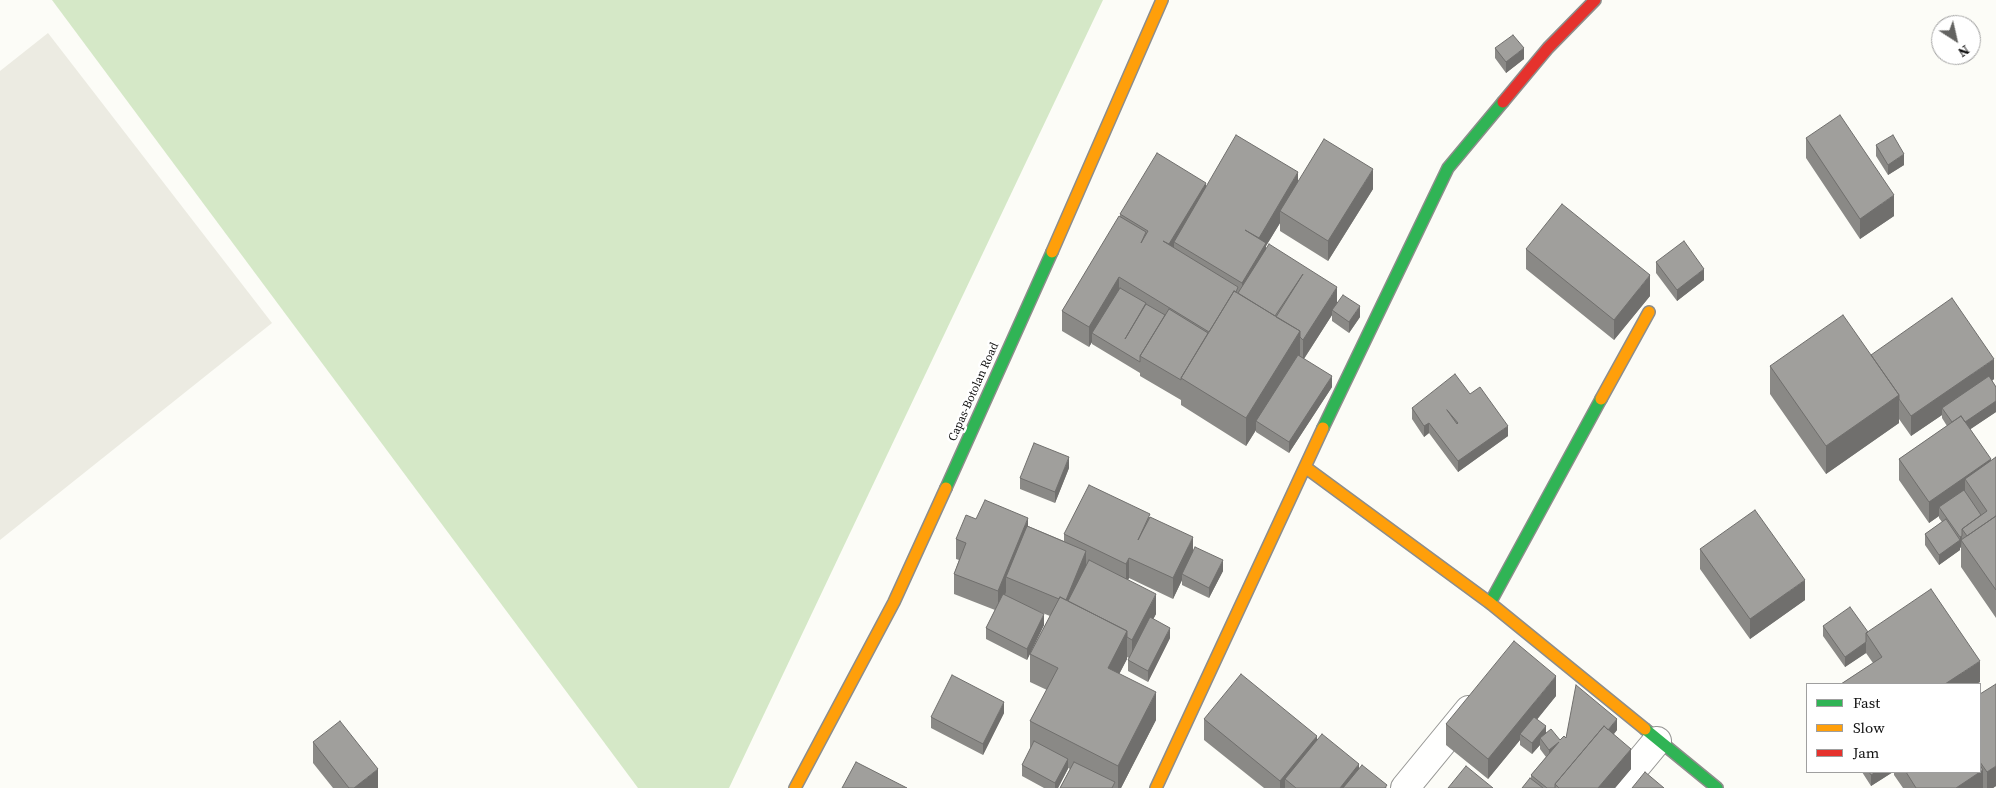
<!DOCTYPE html>
<style>
body{margin:0}
#map{position:relative;width:1996px;height:788px;overflow:hidden;background:#fcfcf7;font-family:"Source Serif 4",serif}
canvas{display:block}
.legend{position:absolute;left:1806px;top:683px;width:175px;height:90px;box-sizing:border-box;background:#fff;border:1px solid #9f9f9f;margin:0;padding:6px 9px;list-style:none;font-size:15px;color:#101010}
.legend li{display:flex;align-items:center;gap:10px;height:25px}
.legend b{width:25px;border:1px solid #9f9f9f}
.north{position:absolute;left:1931px;top:15px;width:50px;height:50px;box-sizing:border-box;background:#fff;border:1px solid #9f9f9f;border-radius:50%;rotate:145deg;font-size:14px;font-weight:700;line-height:20px;text-align:center;color:#101010}
.north::after{content:'';display:block;margin:auto;width:18px;height:22px;background:#636361;clip-path:polygon(50% 0,100% 100%,50% 72%,0 100%)}
</style>
<div id="map">
<canvas width="1996" height="788"></canvas>
<ul class="legend">
<li><b style="height:6px;background:#30b455"></b>Fast</li>
<li><b style="height:6px;background:#ff9f0a"></b>Slow</li>
<li><b style="height:6px;background:#e5322d"></b>Jam</li>
</ul>
<div class="north">N</div>
</div>
<script>
const context = document.querySelector('canvas').getContext('2d');
context.lineJoin = 'round';
function paint(path, color) { context.fillStyle = color; context.fill(path, 'evenodd'); }
const toPath = rows => new Path2D(rows.map(r => 'M' + r).join(''));
function trace(path, color, width, dash) { context.strokeStyle = color; context.lineWidth = width; context.lineCap = dash ? 'butt' : 'round'; context.setLineDash(dash || []); context.stroke(path); }
function label(font, color, halo, rows, align = 'center') {
  context.font = font + ' "Source Serif 4",serif'; context.lineWidth = 5; context.setLineDash([]); context.textBaseline = 'middle'; context.strokeStyle = halo; context.fillStyle = color; for (const [text, x, y, turn = 0] of rows) {
    context.save(); context.translate(x, y); context.rotate((+turn || 0) * Math.PI / 180); context.textAlign = isNaN(turn) ? turn : align; if (halo) context.strokeText(text, 0, 0); context.fillText(text, 0, 0); context.restore();
  }
}
paint(toPath([
 [52,0,1103,0,729,788,638,788]
]), '#d5e8c7');
paint(toPath([
 [48,33,272,323,0,540,0,71]
]), '#ecebe2');
const street = toPath([
 [1405,788,1469,710],
 [1618,788,1657,741]
]);
const fast = toPath([
 [1323,428,1448,168,1503,102],
 [946,488,1052,252],
 [1490,603,1601,399],
 [1645,729,1717,788]
]);
const slow = toPath([
 [1052,252,1162,0],
 [1601,399,1649,312],
 [1305,467,1490,603,1645,729],
 [795,788,894,602,946,488],
 [1156,788,1323,428]
]);
const jam = toPath([
 [1503,102,1548,48,1595,0]
]);
trace(street, '#969694', 30);
trace(fast, '#8d8d8b', 14);
trace(slow, '#8d8d8b', 14);
trace(jam, '#8d8d8b', 14);
trace(street, '#fffffe', 28);
trace(fast, '#30b455', 11);
trace(slow, '#ff9f0a', 11);
trace(jam, '#e5322d', 11);
paint(toPath([
 [1495,48,1524,59,1506,73,1495,58],
 [1806,138,1894,216,1860,239,1806,158],
 [1876,145,1904,165,1888,175,1876,156],
 [1298,182,1373,189,1328,261,1280,231,1280,223,1266,246,1266,249,1337,304,1360,317,1349,333,1332,321,1332,315,1304,359,1332,387,1289,453,1256,432,1256,430,1246,446,1181,405,1181,400,1140,376,1140,373,1092,344,1092,342,1089,347,1062,331,1062,311,1120,216,1120,214,1206,187],
 [1526,249,1650,296,1614,340,1526,269],
 [1656,262,1704,280,1677,301,1656,273],
 [1871,355,1994,379,1992,381,1996,387,1996,412,1970,429,1991,461,1996,457,1996,618,1961,567,1961,547,1960,548,1960,550,1939,565,1925,545,1925,534,1942,522,1939,518,1939,516,1929,523,1899,480,1899,459,1947,426,1942,418,1942,415,1911,436,1899,419,1899,423,1826,474,1770,394,1770,366],
 [1470,394,1508,436,1458,472,1429,433,1424,437,1412,419,1412,408],
 [1069,468,1055,503,1020,489,1020,478],
 [1150,517,1193,551,1223,571,1209,598,1182,585,1182,580,1173,599,1129,578,1128,580,1156,614,1153,619,1170,638,1148,682,1128,671,1128,660,1129,658,1127,657,1127,659,1119,674,1156,720,1121,788,1060,788,1070,769,1068,768,1058,788,1044,788,1022,776,1022,765,1030,749,1030,721,1047,690,1030,682,1030,654,1050,616,1035,610,1044,625,1027,660,986,639,986,628,995,610,954,594,954,574,959,560,956,559,956,539,976,519,1028,526,1064,541,1064,534],
 [1700,549,1805,600,1750,639,1700,569],
 [1823,626,1868,632,1980,682,1976,684,1841,684,1873,663,1866,653,1845,667,1823,636],
 [1980,694,1996,786,1993,788,1903,788,1894,775,1894,772,1980,772],
 [1556,696,1537,719,1546,733,1560,740,1617,730,1614,734,1631,769,1615,788,1522,788,1531,779,1531,775,1546,757,1540,749,1540,745,1532,754,1520,745,1520,740,1488,779,1446,745,1446,724],
 [1004,713,983,755,931,728,931,717],
 [1204,719,1317,740,1359,768,1387,788,1264,788,1204,740],
 [313,742,378,788,333,788,313,763],
 [1862,772,1893,772,1871,786]
]), '#8a8986');
paint(toPath([
 [1524,48,1524,59,1506,73,1506,62],
 [1904,154,1904,165,1888,175,1888,165],
 [1373,169,1373,189,1328,261,1328,241],
 [1298,172,1298,192,1280,211,1280,223,1266,246,1266,264,1242,301,1242,283,1259,255,1259,238],
 [1206,183,1206,203,1174,242,1174,256,1169,264,1169,244],
 [1894,195,1894,216,1860,239,1860,219],
 [1704,269,1704,280,1677,301,1677,290],
 [1650,275,1650,296,1614,340,1614,320],
 [1119,277,1119,297,1092,333,1092,342,1089,347,1089,327],
 [1337,287,1337,308,1332,310,1332,315,1303,360,1303,340],
 [1360,306,1360,317,1349,333,1349,322],
 [1300,331,1300,359,1256,421,1256,430,1246,446,1246,418],
 [1994,359,1994,379,1946,413,1942,408,1942,415,1911,436,1911,416],
 [1332,376,1332,387,1289,453,1289,442],
 [1899,395,1899,423,1826,474,1826,446],
 [1996,401,1996,412,1956,439,1956,428],
 [1429,423,1429,433,1424,437,1424,426],
 [1508,426,1508,436,1458,472,1458,461],
 [1069,457,1069,468,1055,503,1055,492],
 [1991,459,1991,479,1965,479,1965,498,1939,507,1939,516,1929,523,1929,502],
 [1028,518,1028,538,1006,577,1006,592,998,612,998,591],
 [1962,536,1961,547,1960,548,1960,550,1939,565,1939,555,1960,540,1960,537],
 [1193,537,1193,558,1182,574,1182,580,1173,599,1173,578],
 [1086,551,1086,571,1071,608,1065,602],
 [1129,558,1129,578,1126,584,1126,564],
 [1223,560,1223,571,1209,598,1209,588],
 [1805,580,1805,600,1750,639,1750,619],
 [1156,594,1156,614,1132,660,1132,640],
 [1044,614,1044,625,1027,660,1027,649],
 [1170,628,1170,638,1148,682,1148,671],
 [1127,631,1127,659,1108,696,1108,668],
 [1866,642,1866,653,1845,667,1845,657],
 [1980,661,1980,682,1976,684,1945,684],
 [1556,676,1556,696,1523,737,1520,734,1520,740,1488,779,1488,759],
 [1156,692,1156,720,1121,788,1118,788,1118,766],
 [1004,702,1004,713,983,755,983,744],
 [1617,719,1617,730,1568,788,1559,788],
 [1546,726,1546,737,1540,738,1540,745,1532,754,1532,743],
 [1317,736,1317,757,1285,779,1285,788,1280,788,1280,781],
 [1559,742,1549,760,1549,750],
 [1631,749,1631,769,1615,788,1598,788],
 [1068,759,1068,769,1058,788,1055,788,1055,783],
 [1359,764,1359,784,1356,788,1340,788],
 [1996,766,1996,786,1993,788,1987,788,1987,772],
 [378,769,378,788,354,788],
 [1983,770,1983,788,1956,788],
 [1876,772,1893,772,1871,786,1871,775]
]), '#706f6d');
const building = toPath([
 [1513,35,1524,48,1506,62,1495,48,1513,35],
 [1840,115,1894,195,1860,219,1806,138,1840,115],
 [1236,135,1298,172,1259,238,1245,230,1266,243,1242,283,1174,242,1236,135],
 [1893,135,1904,154,1888,165,1876,145,1893,135],
 [1324,139,1373,169,1328,241,1280,211,1324,139],
 [1157,153,1206,183,1169,244,1163,241,1238,287,1236,292,1234,291,1209,332,1119,277,1089,327,1062,311,1119,216,1146,232,1141,243,1148,231,1120,214,1157,153],
 [1562,204,1650,275,1614,320,1526,249,1562,204],
 [1684,241,1704,269,1677,290,1656,262,1684,241],
 [1269,244,1337,287,1303,340,1300,337,1300,331,1276,317,1303,274,1275,316,1238,293,1269,244],
 [1120,288,1146,303,1125,339,1146,304,1165,315,1140,356,1140,362,1092,333,1120,288],
 [1234,291,1300,331,1246,418,1181,378,1234,291],
 [1343,295,1360,306,1349,322,1332,310,1343,295],
 [1952,298,1994,359,1911,416,1899,399,1899,395,1871,355,1952,298],
 [1169,309,1208,333,1181,378,1181,380,1140,356,1169,309],
 [1843,315,1899,395,1826,446,1770,366,1843,315],
 [1298,355,1332,376,1289,442,1256,421,1298,355],
 [1455,374,1470,394,1480,387,1508,426,1458,461,1429,423,1424,426,1412,408,1455,374],
 [1447,410,1458,423,1457,424,1447,410],
 [1989,376,1996,387,1996,401,1965,422,1961,416,1952,422,1942,408,1989,376],
 [1961,416,1991,459,1929,502,1899,459,1961,416],
 [1034,443,1069,457,1055,492,1020,478,1034,443],
 [1996,457,1996,516,1967,536,1962,529,1987,511,1965,479,1996,457],
 [1089,485,1150,514,1138,540,1150,517,1193,537,1173,578,1129,558,1126,564,1064,534,1089,485],
 [1964,490,1981,515,1962,529,1962,536,1960,537,1939,507,1964,490],
 [985,500,1028,518,998,591,954,574,966,543,956,539,966,515,976,519,985,500],
 [1755,510,1805,580,1750,619,1700,549,1755,510],
 [1996,516,1996,590,1961,540,1996,516],
 [1946,519,1960,540,1939,555,1925,534,1946,519],
 [1027,526,1086,551,1066,600,1060,597,1059,599,1006,577,1027,526],
 [1195,547,1223,560,1209,588,1182,574,1195,547],
 [1089,560,1156,594,1132,640,1127,637,1127,631,1068,601,1089,560],
 [1931,589,1980,661,1945,684,1841,684,1882,657,1866,633,1931,589],
 [1003,594,1044,614,1027,649,986,628,1003,594],
 [1060,597,1127,631,1108,668,1156,692,1118,766,1030,721,1058,668,1030,654,1060,597],
 [1850,607,1868,632,1866,633,1866,642,1845,657,1823,626,1850,607],
 [1150,617,1170,628,1148,671,1128,660,1150,617],
 [1514,641,1556,676,1488,759,1446,724,1514,641],
 [1241,674,1317,736,1280,781,1204,719,1241,674],
 [952,675,1004,702,983,744,931,717,952,675],
 [1996,684,1996,766,1987,772,1980,762,1980,694,1996,684],
 [1576,685,1617,719,1608,730,1604,726,1555,784,1555,788,1547,788,1531,775,1559,742,1549,750,1540,738,1551,729,1560,740,1564,736,1566,738,1576,685],
 [1534,717,1546,726,1532,743,1520,734,1534,717],
 [340,721,378,769,354,788,349,788,313,742,340,721],
 [1604,726,1631,749,1598,788,1559,788,1555,784,1604,726],
 [1322,734,1359,764,1340,788,1296,788,1285,779,1322,734],
 [1034,741,1068,759,1055,783,1022,765,1034,741],
 [856,762,907,788,842,788,856,762],
 [1074,762,1115,782,1112,788,1060,788,1074,762],
 [1362,765,1387,785,1385,788,1343,788,1362,765],
 [1980,765,1983,770,1956,788,1916,788,1906,772,1980,772,1980,765],
 [1466,766,1493,788,1448,788,1466,766],
 [1645,772,1664,788,1632,788,1645,772],
 [1869,772,1876,772,1871,775,1869,772],
 [1530,778,1543,788,1522,788,1530,778]
]);
paint(building, '#a09f9c');
trace(building, '#706f6d', 1);
label('12px', '#101010', '#fff', [
 ["Capas-Botolan Road",974,392,-66]
]);
</script>
